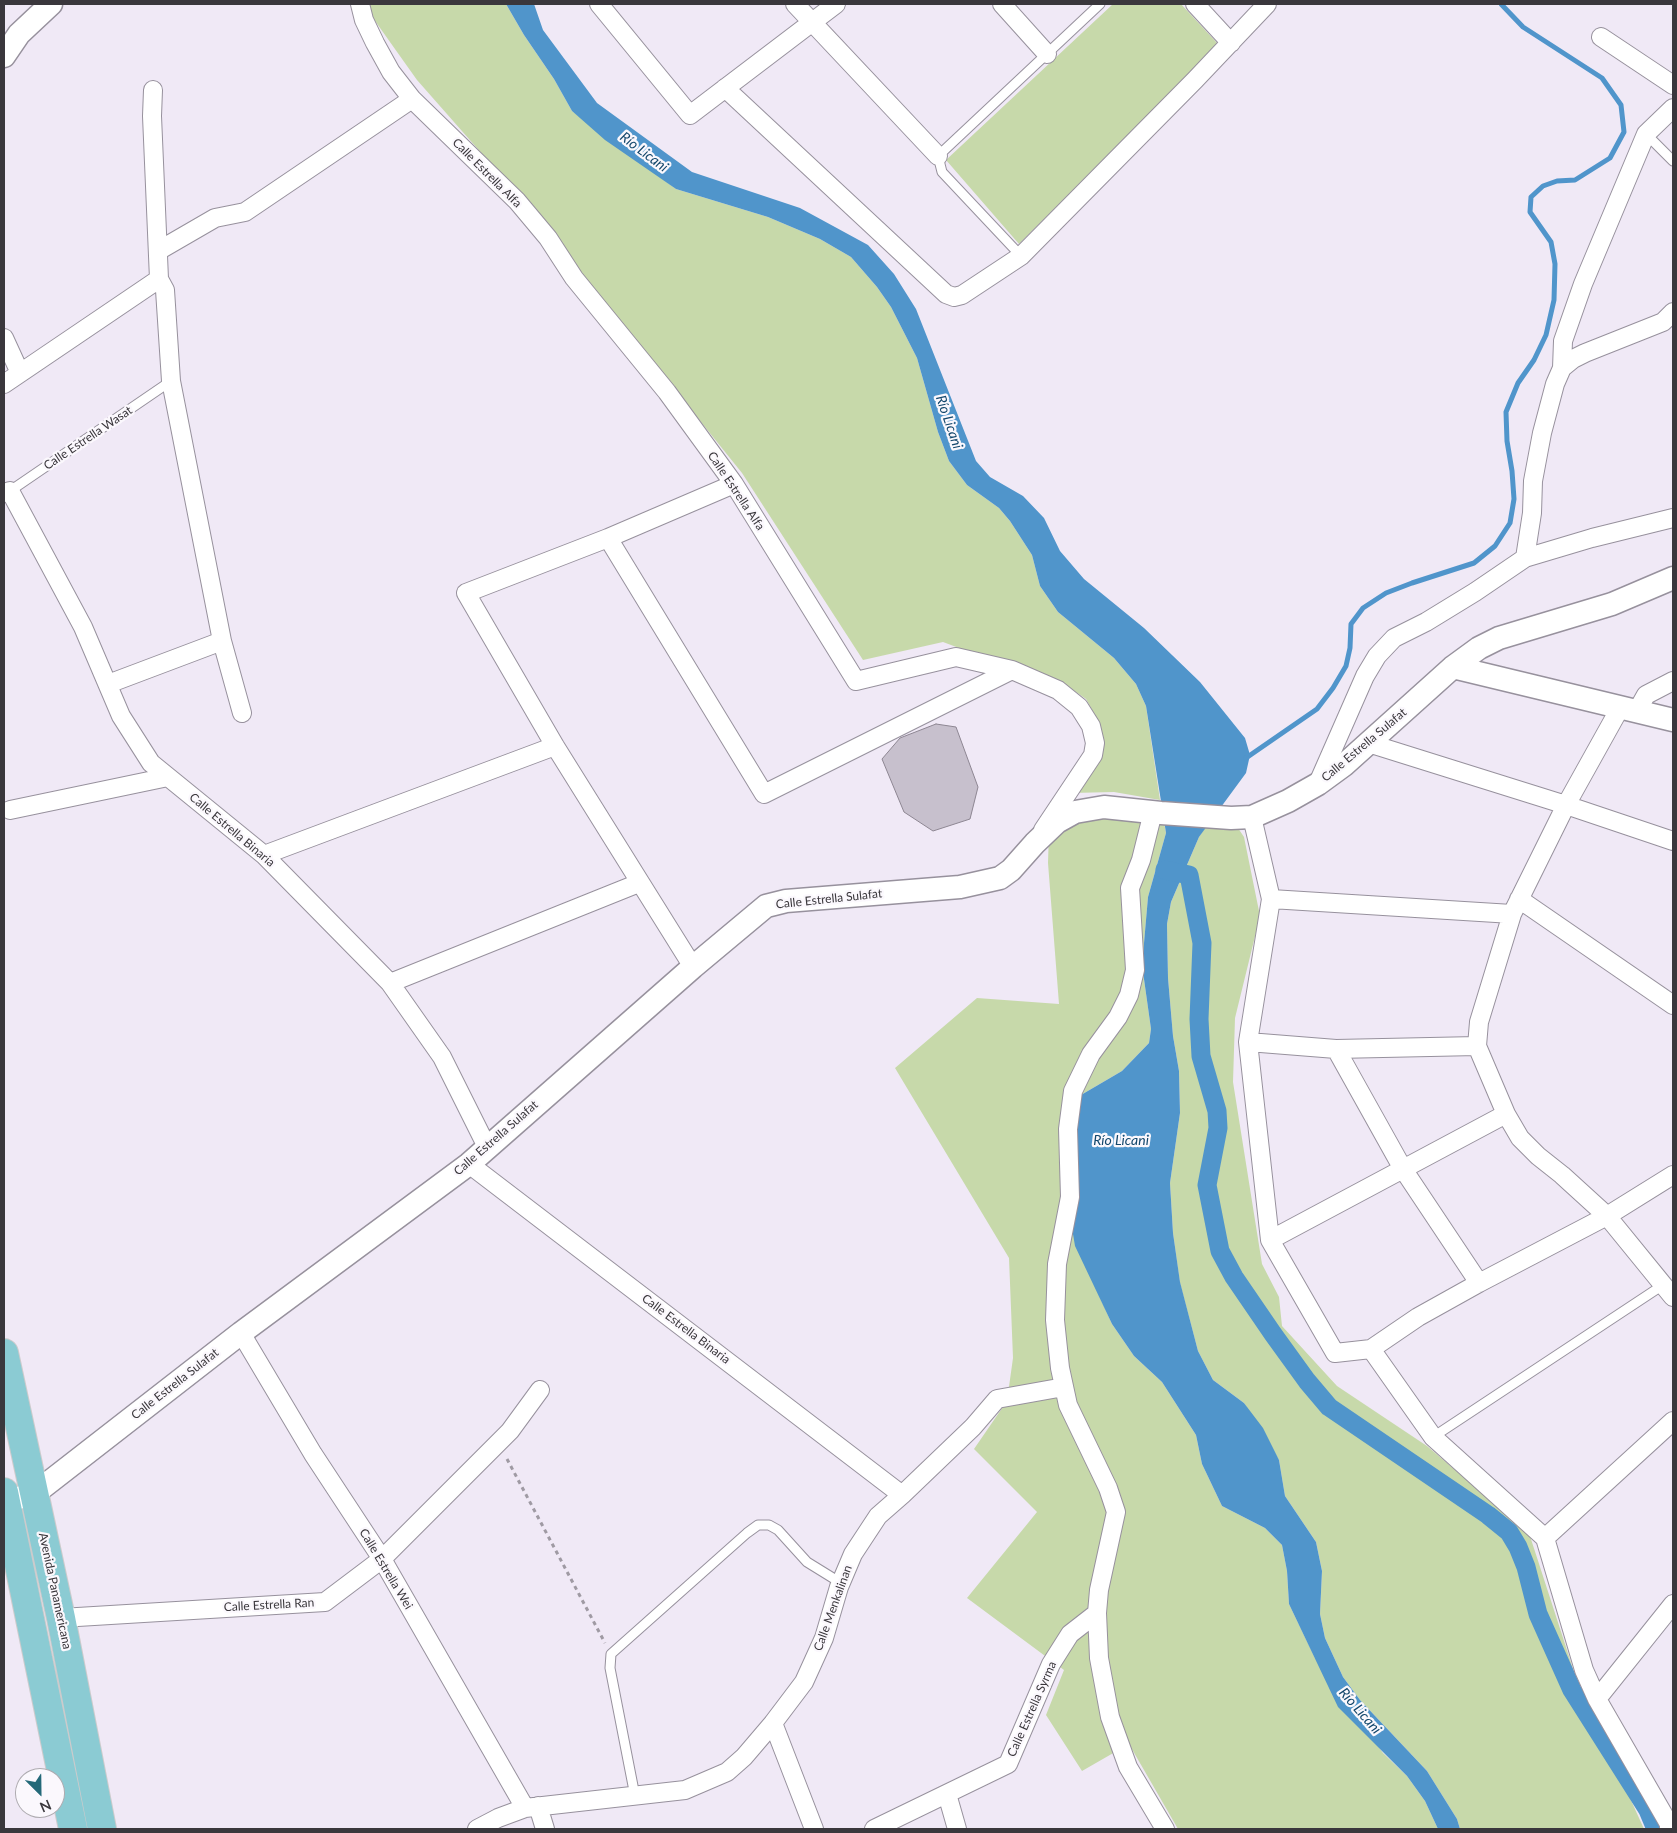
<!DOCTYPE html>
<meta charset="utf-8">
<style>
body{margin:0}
#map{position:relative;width:1677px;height:1833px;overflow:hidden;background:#f0e9f6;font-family:Lato,sans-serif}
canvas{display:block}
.frame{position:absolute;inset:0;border:5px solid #3a373c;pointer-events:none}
.north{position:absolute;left:15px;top:1768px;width:50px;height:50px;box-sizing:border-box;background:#fbf8fd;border:1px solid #aeabb0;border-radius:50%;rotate:157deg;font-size:14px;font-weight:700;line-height:20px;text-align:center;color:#3a373c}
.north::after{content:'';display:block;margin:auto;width:18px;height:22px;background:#246979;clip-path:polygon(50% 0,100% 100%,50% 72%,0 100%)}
</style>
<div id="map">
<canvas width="1677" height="1833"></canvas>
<div class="frame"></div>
<div class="north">N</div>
</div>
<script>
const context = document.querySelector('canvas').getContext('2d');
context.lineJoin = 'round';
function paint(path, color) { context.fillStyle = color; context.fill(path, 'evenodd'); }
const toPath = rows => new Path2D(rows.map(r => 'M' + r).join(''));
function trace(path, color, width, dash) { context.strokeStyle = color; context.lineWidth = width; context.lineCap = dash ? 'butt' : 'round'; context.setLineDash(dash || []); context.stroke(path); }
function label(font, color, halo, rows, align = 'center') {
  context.font = font + ' Lato,sans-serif'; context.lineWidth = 4.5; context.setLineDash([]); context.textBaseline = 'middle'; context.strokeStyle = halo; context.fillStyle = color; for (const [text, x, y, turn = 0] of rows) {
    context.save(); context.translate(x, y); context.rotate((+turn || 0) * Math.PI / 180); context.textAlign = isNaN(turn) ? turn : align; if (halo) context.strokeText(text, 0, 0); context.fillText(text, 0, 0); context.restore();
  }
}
paint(toPath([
 [363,4,506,4,524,35,554,79,572,111,676,189,768,217,820,239,851,257,877,287,891,307,917,358,938,432,949,461,967,485,999,508,1010,521,1032,555,1040,586,1058,612,1114,658,1136,684,1146,706,1160,800,1114,792,1071,793,1103,747,1100,724,1086,699,1066,685,1031,670,983,657,943,642,863,660,742,473,663,375,614,324,535,214,417,80],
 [1113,4,1181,4,1218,44,1019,244,946,160],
 [1098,816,1164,822,1166,833,1148,897,1144,943,1143,972,1151,1029,1149,1043,1122,1071,1081,1095,1097,1291,1112,1324,1134,1356,1162,1382,1196,1435,1202,1464,1222,1506,1265,1528,1282,1545,1287,1571,1289,1604,1315,1658,1383,1753,1407,1776,1425,1801,1438,1829,1178,1829,1129,1744,1082,1771,1046,1715,1064,1670,967,1598,1037,1512,974,1449,1007,1401,1013,1358,1009,1258,895,1068,977,998,1059,1004,1048,863,1049,831],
 [1236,825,1244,837,1260,916,1235,1018,1233,1082,1262,1264,1279,1297,1282,1326,1337,1386,1427,1446,1529,1533,1577,1681,1644,1829,1460,1829,1457,1819,1427,1771,1360,1700,1343,1677,1325,1638,1320,1614,1322,1571,1316,1542,1285,1496,1279,1460,1244,1403,1213,1380,1198,1351,1180,1283,1173,1233,1170,1183,1180,1113,1179,1071,1173,1036,1168,978,1167,924,1171,902,1199,837,1206,826]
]), '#c7d9aa');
paint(toPath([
 [506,4,534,4,543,30,597,103,692,172,800,208,868,245,894,274,916,309,976,461,990,477,1023,496,1044,518,1060,551,1084,579,1144,628,1200,682,1245,738,1250,755,1246,773,1199,837,1171,902,1167,924,1168,978,1173,1036,1179,1071,1180,1113,1170,1183,1173,1233,1180,1282,1198,1351,1213,1380,1244,1403,1263,1428,1279,1460,1285,1496,1316,1542,1322,1571,1320,1614,1325,1638,1343,1677,1360,1700,1427,1771,1457,1819,1460,1829,1438,1829,1425,1801,1407,1776,1338,1707,1289,1604,1287,1571,1282,1545,1265,1528,1222,1506,1202,1464,1196,1435,1162,1382,1134,1356,1112,1324,1075,1246,1069,1210,1066,1156,1081,1095,1122,1071,1149,1043,1151,1029,1143,972,1144,943,1148,897,1166,833,1146,706,1136,684,1114,658,1058,612,1040,586,1032,555,1010,521,999,508,967,485,949,461,938,432,917,358,891,307,877,287,851,257,820,239,768,217,676,189,605,140,572,111,554,79,524,35]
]), '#5095cb');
trace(toPath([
 [1246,758,1317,709,1333,688,1346,666,1350,648,1351,624,1363,608,1386,593,1412,583,1474,563,1495,546,1510,523,1514,499,1512,471,1507,441,1506,412,1518,383,1534,360,1546,335,1554,300,1555,264,1551,242,1530,212,1531,197,1543,186,1557,181,1575,180,1610,158,1624,132,1621,105,1602,78,1523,27,1501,4]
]), '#5095cb', 5);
trace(toPath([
 [1165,870,1189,875,1202,943,1199,1019,1201,1056,1217,1111,1218,1128,1207,1185,1220,1251,1234,1277,1273,1334,1307,1381,1329,1407,1488,1515,1509,1532,1518,1547,1526,1567,1538,1614,1572,1690,1648,1810,1656,1829]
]), '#5095cb', 19);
const building = toPath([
 [936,724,956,727,978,787,970,819,933,831,904,812,882,759,900,738,936,724]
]);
paint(building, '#c7c0cd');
trace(building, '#8d8692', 1);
const service = toPath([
 [1646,134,1673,161],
 [1021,256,942,172,938,156,1100,4],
 [10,491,171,381],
 [1433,1437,1663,1285],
 [635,1796,610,1668,611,1654,747,1533,758,1525,769,1525,778,1530,807,1562,841,1583]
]);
const minor = toPath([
 [360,4,364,20,375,43,391,72,412,99,517,201,548,238,574,278,667,392,734,484,856,681,956,657,1012,670,1058,690,1079,707,1091,726,1095,743,1093,755,1043,830],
 [599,4,690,115,836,4],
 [795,4,938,156],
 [1002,4,1047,54],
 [1195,4,1231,43],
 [1601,37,1673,85],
 [725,88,946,294,954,297,962,295,1021,256,1195,80,1267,4],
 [153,90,152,116,159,279,165,290,171,381,222,641,242,713],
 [158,251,215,218,245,212,412,99],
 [4,338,20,373],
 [1562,368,1563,341,1583,284,1646,134,1673,108],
 [4,384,159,279],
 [4,493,10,491,83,627,121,716,151,763,264,855,390,983,442,1057,487,1147],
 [608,538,764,794,1012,670],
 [1525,558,1532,513,1533,481,1542,433,1555,384,1562,368,1573,359,1585,353,1663,322,1673,312],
 [108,684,222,641],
 [1620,708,1566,805,1512,914,1479,1022,1477,1046,1506,1114,1520,1138,1538,1156,1562,1175,1607,1216,1673,1297],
 [1637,711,1646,695,1673,681],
 [1368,743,1566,805,1673,841],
 [1318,783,1365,676,1377,656,1394,638,1426,622,1475,592,1525,558,1592,538,1673,518],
 [10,810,168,777],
 [1153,812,1141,860,1130,888,1135,970,1129,995,1118,1017,1091,1054,1073,1091,1068,1129,1070,1197,1057,1264,1055,1320,1060,1368,1068,1405,1108,1488,1116,1512,1099,1590,1097,1613,1099,1658,1110,1717,1128,1767,1165,1829],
 [1252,817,1271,899,1248,1042,1270,1240,1335,1353,1371,1349,1433,1437,1545,1538,1584,1670,1597,1699,1669,1824,1669,1829],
 [264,855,555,746],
 [1271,899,1512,914],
 [1519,899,1673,1005],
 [693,967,555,746,466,593,608,538,734,484],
 [390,983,639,883],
 [1248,1042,1336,1049,1477,1046],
 [1336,1049,1403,1169,1479,1283],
 [469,1164,902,1495],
 [1270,1240,1506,1114],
 [241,1333,313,1454,382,1559,525,1808],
 [1371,1349,1418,1317,1479,1283,1607,1216,1673,1175],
 [1545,1538,1673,1421],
 [61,1618,325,1602,382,1559,510,1431,540,1390],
 [1597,1699,1673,1604],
 [773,1723,814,1829],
 [947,1794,957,1829],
 [538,1806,545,1829],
 [477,1829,498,1818,525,1808,685,1790,727,1772,744,1757,773,1723,804,1682,824,1638,839,1587,853,1554,878,1516,902,1495,973,1427,997,1399,1064,1387],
 [874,1829,1008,1764,1051,1664,1070,1634,1097,1613]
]);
const tertiary = toPath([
 [4,56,19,34,51,4],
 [1453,667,1673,720],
 [6,1501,34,1494,241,1333,469,1164,693,967,766,906,786,901,960,887,1000,878,1011,870,1035,843,1057,822,1075,812,1104,807,1161,813,1231,818,1252,817,1288,801,1318,784,1344,765,1453,667,1479,648,1499,638,1612,604,1673,578]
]);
const primary = toPath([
 [4,1353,61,1618,102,1829],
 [4,1492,73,1829]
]);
trace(service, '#97919d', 11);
trace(minor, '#97919d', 20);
trace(tertiary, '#97919d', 25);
trace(primary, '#cccbcc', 30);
trace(toPath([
 [507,1459,605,1643]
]), '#9f9aa3', 3, [4, 4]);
trace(service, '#fff', 9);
trace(minor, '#fff', 18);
trace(tertiary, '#fff', 22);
trace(primary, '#8bcbd3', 28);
label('12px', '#3a373c', '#fbf8fd', [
 ["Calle Estrella Alfa",487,173,45],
 ["Calle Estrella Wasat",88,438,-34],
 ["Calle Estrella Alfa",736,491,56],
 ["Calle Estrella Sulafat",1364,745,-40],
 ["Calle Estrella Binaria",232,830,40],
 ["Calle Estrella Sulafat",829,899,-6],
 ["Calle Estrella Sulafat",496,1138,-41],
 ["Calle Estrella Binaria",686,1329,37],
 ["Calle Estrella Sulafat",175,1384,-38],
 ["Calle Estrella Wei",386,1569,59],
 ["Avenida Panamericana",55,1591,78],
 ["Calle Estrella Ran",269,1605,-3],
 ["Calle Menkalinan",833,1608,-70],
 ["Calle Estrella Syrma",1032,1709,-66]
]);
label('italic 14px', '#13476c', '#fbf8fd', [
 ["Río Licani",644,152,37],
 ["Río Licani",949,422,71],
 ["Río Licani",1121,1140],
 ["Río Licani",1360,1711,49]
]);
</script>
